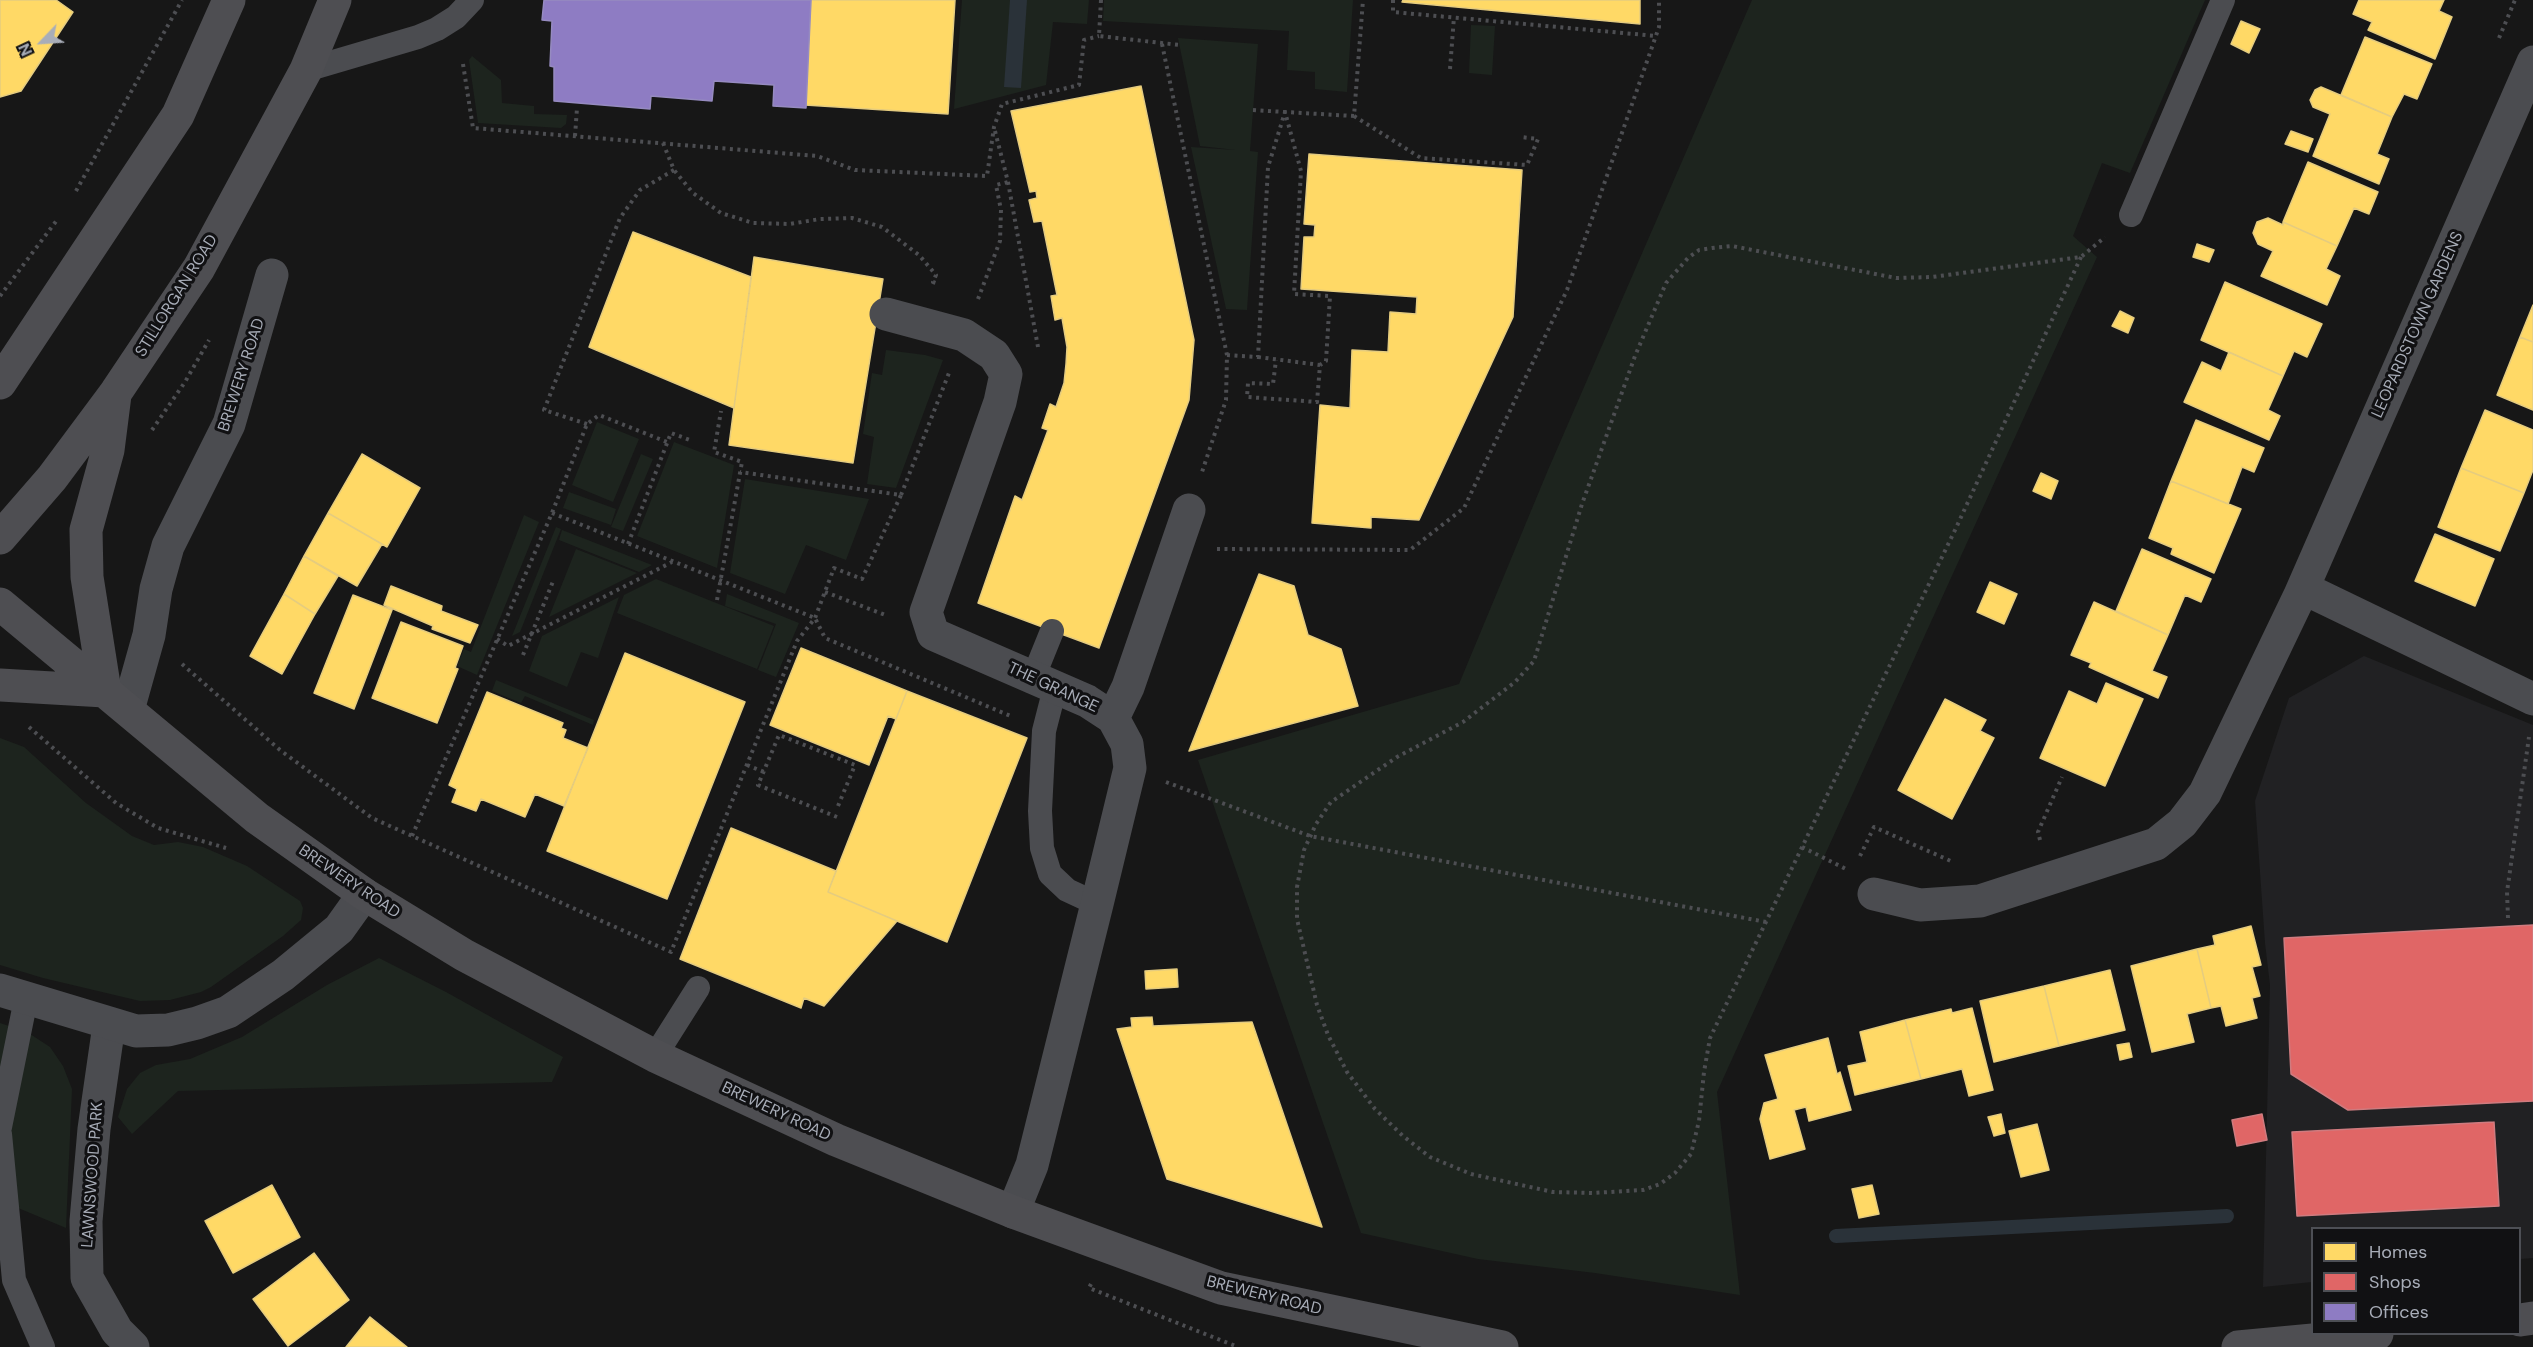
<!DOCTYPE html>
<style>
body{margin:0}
#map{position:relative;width:2533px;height:1347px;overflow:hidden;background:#171717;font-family:"DM Sans",sans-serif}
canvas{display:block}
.legend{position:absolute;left:2311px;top:1227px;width:210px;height:108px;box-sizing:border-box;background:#111113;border:2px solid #4d4f55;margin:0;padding:8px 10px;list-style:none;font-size:18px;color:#a8adb8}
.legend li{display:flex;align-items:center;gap:12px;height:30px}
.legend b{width:30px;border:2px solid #4d4f55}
.north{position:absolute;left:12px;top:12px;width:60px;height:60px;-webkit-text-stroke:4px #111113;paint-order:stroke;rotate:245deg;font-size:16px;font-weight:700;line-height:24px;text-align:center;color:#a8adb8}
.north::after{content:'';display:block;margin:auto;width:21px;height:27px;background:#a8adb8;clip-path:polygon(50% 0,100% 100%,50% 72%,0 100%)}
</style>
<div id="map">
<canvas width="2533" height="1347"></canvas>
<ul class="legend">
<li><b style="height:16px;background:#ffd966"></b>Homes</li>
<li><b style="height:16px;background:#e06666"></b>Shops</li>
<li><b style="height:16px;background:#8e7cc3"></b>Offices</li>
</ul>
<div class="north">N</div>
</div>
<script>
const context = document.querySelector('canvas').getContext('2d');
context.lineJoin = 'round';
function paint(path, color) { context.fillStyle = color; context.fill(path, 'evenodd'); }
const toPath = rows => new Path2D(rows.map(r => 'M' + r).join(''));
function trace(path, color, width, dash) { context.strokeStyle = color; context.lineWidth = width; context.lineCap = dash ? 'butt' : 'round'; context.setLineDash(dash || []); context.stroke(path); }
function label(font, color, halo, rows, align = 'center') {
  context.font = font + ' "DM Sans",sans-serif'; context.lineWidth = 6; context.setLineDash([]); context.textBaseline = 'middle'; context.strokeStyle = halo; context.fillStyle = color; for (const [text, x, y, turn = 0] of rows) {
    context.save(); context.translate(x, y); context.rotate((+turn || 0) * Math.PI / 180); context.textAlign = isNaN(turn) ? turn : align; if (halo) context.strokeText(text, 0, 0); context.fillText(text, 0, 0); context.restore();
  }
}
paint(toPath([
 [2364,656,2533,725,2533,1258,2520,1259,2520,1228,2312,1228,2312,1282,2263,1287,2270,985,2265,943,2255,801,2289,698]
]), '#212123');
paint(toPath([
 [962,0,1089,0,1087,24,1053,22,1046,85,954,109],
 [1104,0,1353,0,1347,92,1315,89,1315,72,1287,70,1289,31,1103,21],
 [1752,0,2205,0,2130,173,2102,163,2073,236,2097,257,1717,1092,1740,1295,1595,1273,1478,1259,1361,1233,1198,760,1459,684,1548,470],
 [1471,25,1495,26,1492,75,1469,73],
 [1178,38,1258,44,1250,151,1258,152,1247,310,1226,309,1191,147,1236,150,1200,146],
 [472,56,501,80,502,103,534,106,534,114,567,115,566,124,561,128,478,123,469,60],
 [886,350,925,355,943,360,896,488,867,484,874,437,863,434,872,373,882,375],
 [597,422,639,439,613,502,572,485],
 [674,442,734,465,717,568,637,536],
 [641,454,653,459,623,531,611,527],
 [745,479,869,499,846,560,806,545,785,594,730,573],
 [569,492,616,509,611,525,563,508],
 [524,515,539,522,477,675,457,666,464,649,471,652],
 [556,527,561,529,520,632,512,636],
 [562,530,652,565,639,572,559,540],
 [576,549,637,573,549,617],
 [656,579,774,626,757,669,617,613,624,595],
 [727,594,799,623,776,677,758,670,776,624,725,606],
 [619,597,598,658,581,652,567,687,529,671,542,636],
 [496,680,594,720,593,725,525,696,521,703,492,691],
 [0,738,24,747,86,803,132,836,154,845,178,842,203,847,247,866,300,901,303,908,301,920,283,936,211,987,201,992,170,1000,140,1001,43,978,0,965],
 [379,958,446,992,563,1057,552,1082,178,1091,132,1134,118,1117,127,1089,140,1073,156,1065,190,1059,242,1037,327,985],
 [0,1023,27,1032,50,1047,63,1066,72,1089,66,1228,11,1205,0,1131]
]), '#1d241e');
paint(toPath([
 [1010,0,1027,0,1021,88,1004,87]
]), '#2a3239');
const homes = toPath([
 [0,0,56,0,73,12,21,91,0,97,0,0],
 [811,0,955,0,948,114,805,105,811,0],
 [1403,0,1640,0,1640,24,1402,2,1403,0],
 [2359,0,2444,0,2439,11,2452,17,2435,59,2368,30,2372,22,2353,14,2359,0],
 [2241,21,2260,29,2249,53,2231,44,2241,21],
 [2365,37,2432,64,2417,99,2404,94,2392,117,2341,95,2365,37],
 [1141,86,1194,340,1189,400,1099,648,978,603,1015,496,1022,500,1048,430,1042,428,1050,404,1056,407,1064,383,1066,364,1067,347,1062,318,1055,320,1051,296,1057,295,1042,221,1034,222,1029,200,1037,198,1036,191,1030,192,1011,111,1141,86],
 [2321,87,2392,117,2377,154,2389,159,2379,184,2313,156,2330,114,2313,107,2310,100,2315,90,2321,87],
 [2291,131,2313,139,2308,152,2285,144,2291,131],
 [1309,154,1522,170,1513,317,1419,520,1371,517,1371,528,1312,523,1320,405,1350,408,1352,350,1388,352,1390,312,1416,314,1417,297,1301,289,1304,237,1314,237,1315,225,1304,224,1309,154],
 [2308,162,2378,192,2369,214,2354,208,2337,246,2283,222,2308,162],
 [2268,218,2283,225,2283,222,2337,246,2326,269,2340,276,2327,305,2261,276,2273,251,2258,244,2253,233,2257,222,2268,218],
 [633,232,751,277,734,408,589,347,633,232],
 [2197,244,2214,250,2209,262,2193,257,2197,244],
 [754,257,883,279,853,463,729,445,754,257],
 [2225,282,2322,324,2307,357,2294,351,2283,376,2201,340,2225,282],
 [2533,305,2533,342,2520,337,2533,305],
 [2120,311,2134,318,2128,333,2112,326,2120,311],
 [2520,337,2533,342,2533,410,2497,395,2520,337],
 [2229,352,2283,376,2268,410,2280,416,2269,440,2184,402,2202,362,2221,371,2229,352],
 [2485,410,2533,430,2533,470,2524,493,2461,468,2485,410],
 [2196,420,2264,448,2254,472,2242,467,2228,504,2171,481,2196,420],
 [362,454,420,488,387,547,328,513,362,454],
 [2461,468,2524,493,2500,551,2438,527,2461,468],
 [2041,473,2058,481,2051,499,2033,491,2041,473],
 [2171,481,2241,509,2214,573,2171,554,2173,548,2149,538,2171,481],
 [328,513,382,544,357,586,304,556,328,513],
 [2435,534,2494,559,2475,606,2415,581,2435,534],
 [2142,549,2211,579,2201,602,2185,595,2168,635,2116,611,2142,549],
 [304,556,338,576,315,614,284,594,304,556],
 [1259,574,1294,586,1308,635,1341,649,1358,706,1189,751,1259,574],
 [1990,582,2017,594,2004,624,1977,612,1990,582],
 [391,586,442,606,441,611,478,625,470,643,432,629,433,626,384,605,391,586],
 [284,594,315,614,282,674,250,656,284,594],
 [353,595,392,610,354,709,314,693,353,595],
 [2094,602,2168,635,2152,671,2167,677,2158,698,2089,667,2091,663,2071,655,2094,602],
 [401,622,463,646,455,668,458,669,437,723,372,698,401,622],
 [801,648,907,691,896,719,888,716,869,765,770,725,801,648],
 [625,653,745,702,667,899,547,851,625,653],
 [2106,683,2143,699,2105,786,2040,758,2069,691,2097,704,2106,683],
 [907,691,1027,738,947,942,828,892,907,691],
 [487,692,563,723,561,728,566,730,563,738,588,748,564,806,535,794,525,817,481,799,476,811,452,802,457,789,449,785,487,692],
 [1945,699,1986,720,1980,731,1994,738,1952,819,1898,790,1945,699],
 [731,828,836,871,828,892,897,921,824,1006,804,998,801,1008,680,959,731,828],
 [2251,926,2261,965,2252,967,2260,996,2252,998,2257,1018,2226,1026,2221,1006,2211,1008,2197,949,2215,945,2213,936,2251,926],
 [2197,949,2211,1008,2187,1014,2194,1042,2152,1052,2131,966,2197,949],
 [1177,969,1178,987,1146,989,1145,971,1177,969],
 [2110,970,2125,1030,2059,1046,2044,986,2110,970],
 [2044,986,2059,1046,1994,1062,1980,1001,2044,986],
 [1972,1008,1993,1090,1969,1096,1962,1069,1921,1079,1905,1020,1951,1009,1952,1013,1972,1008],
 [1152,1017,1153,1026,1252,1022,1322,1227,1167,1179,1117,1029,1132,1027,1131,1018,1152,1017],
 [1905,1020,1921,1079,1855,1095,1848,1066,1867,1062,1860,1032,1905,1020],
 [1828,1038,1837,1074,1840,1072,1851,1110,1809,1121,1806,1107,1794,1110,1805,1149,1770,1159,1760,1119,1764,1103,1778,1099,1765,1055,1828,1038],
 [2129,1043,2132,1057,2120,1060,2117,1045,2129,1043],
 [2001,1114,2005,1133,1994,1136,1988,1117,2001,1114],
 [2037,1124,2049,1170,2021,1177,2009,1131,2037,1124],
 [272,1185,300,1237,233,1273,205,1221,272,1185],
 [1872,1185,1879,1214,1859,1218,1852,1189,1872,1185],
 [314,1253,349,1300,288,1346,253,1299,314,1253],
 [370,1317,407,1347,346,1347,370,1317]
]);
paint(homes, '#ffd966');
trace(homes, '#e5cc7f', 1.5);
const shops = toPath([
 [2533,925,2533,1101,2348,1110,2291,1074,2284,938,2533,925],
 [2262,1114,2267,1140,2237,1146,2232,1120,2262,1114],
 [2494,1122,2499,1206,2297,1216,2292,1132,2494,1122]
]);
paint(shops, '#e06666');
trace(shops, '#cf7b7f', 1.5);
const offices = toPath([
 [544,0,811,0,806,108,773,106,774,85,714,81,712,101,651,96,650,109,554,101,554,67,550,66,552,21,542,20,544,0]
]);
paint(offices, '#8e7cc3');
trace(offices, '#968bc0', 1.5);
trace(toPath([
 [1836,1236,2227,1216]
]), '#2a3239', 14);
trace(toPath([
 [1101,0,1099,36,1180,45],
 [1393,0,1393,12,1656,36],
 [2499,38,2515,0],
 [1162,44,1227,355,1226,400,1201,475],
 [463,64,473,128,817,156,855,170,987,176,994,127,1002,104,1079,85,1084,40,1099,36],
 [1450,69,1454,17],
 [1253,110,1285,112,1301,171,1294,294,1330,296,1326,361,1320,365,1317,402,1247,397,1248,383,1273,384,1276,360],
 [1354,116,1421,158,1527,165,1538,139,1521,137],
 [995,131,1008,182,1038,347],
 [575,136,577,108],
 [663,143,674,170,693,193,721,213,753,223,790,224,820,219,852,218,882,227,919,255,936,275,933,282,936,283],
 [76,191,182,0],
 [2081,257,1956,528,1710,1038,1704,1072,1699,1121,1691,1154,1675,1173,1660,1184,1643,1190,1593,1193,1553,1192,1471,1174,1430,1157,1403,1136,1375,1109,1347,1072,1328,1035,1317,1005,1297,919,1297,887,1304,850,1316,824,1331,802,1397,757,1463,722,1515,682,1534,661,1582,504,1635,356,1666,283,1688,258,1699,250,1712,248,1732,246,1896,278,1932,277,2081,257,2105,237],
 [0,296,57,220],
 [978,299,1000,241,1001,210,996,185,1008,182],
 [1227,355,1258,357,1268,167,1285,112,1354,116,1363,0],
 [1258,357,1320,365],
 [587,424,544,410,620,218,640,190,674,170],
 [152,430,185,382,209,340],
 [901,495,949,373],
 [552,513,815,618,825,638,1013,717],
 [628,544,671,433,690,440],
 [1217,549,1410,550,1464,508,1567,290,1659,27,1659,0],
 [825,592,888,616],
 [717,600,742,462,714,452,721,411],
 [497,639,508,646,672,562],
 [523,655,554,579],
 [182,664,280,750,372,818,671,952,797,641,815,618,834,568,862,579,901,495,740,472],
 [29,727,116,803,158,828,226,848],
 [747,765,764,772],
 [1166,782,1310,836,1766,922],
 [837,817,758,785,779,735,855,765,838,806],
 [412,836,552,513,587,424,599,415,667,442],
 [2040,840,2038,832,2062,777],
 [1802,847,1846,869],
 [1860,856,1874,827,1953,862],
 [2508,918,2507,892,2529,737],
 [1091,1284,1089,1288,1238,1347]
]), '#4d4e52', 4, [3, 4.5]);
trace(toPath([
 [306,70,418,37,437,29,456,17,472,0],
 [2131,215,2223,0],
 [1033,678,1052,631],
 [1055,688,1044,731,1040,811,1042,848,1050,874,1067,890,1097,904],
 [655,1056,698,988],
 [0,1127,26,999],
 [0,1134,14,1280,43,1347]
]), '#4b4c50', 24);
trace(toPath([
 [886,314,964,335,994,355,1006,374,1000,402,926,612,933,634,1087,701,1113,718,1127,744,1130,768,1097,904,1032,1165,1013,1212],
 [2303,588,2533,699],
 [128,710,149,635,156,589,168,546,229,424,272,275],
 [1113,718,1128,687,1189,510],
 [1874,894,1920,905,1980,901,2156,844,2182,823,2205,793,2299,597,2533,62],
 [109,1025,94,1129,86,1221,87,1278,117,1331,133,1347]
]), '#4b4c50', 33);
trace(toPath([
 [0,990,136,1031,168,1030,197,1023,228,1012,283,975,339,929,364,894]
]), '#4b4c50', 33);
trace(toPath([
 [0,383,178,115,229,0],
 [0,538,52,478,116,392,199,268,306,70,335,0],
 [0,604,257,818,364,894,464,955,655,1056,836,1140,1013,1212,1221,1288,1502,1347],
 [0,685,105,691],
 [105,691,87,577,86,530,108,450,115,395],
 [2520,1320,2533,1318],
 [2238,1347,2377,1334]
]), '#4e4e52', 33);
label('16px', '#a8adb8', '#111113', [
 ["STILLORGAN ROAD",177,296,-58],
 ["LEOPARDSTOWN GARDENS",2418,325,-66],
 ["BREWERY ROAD",242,375,-72],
 ["THE GRANGE",1053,688,25],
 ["BREWERY ROAD",349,882,34],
 ["BREWERY ROAD",776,1112,25],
 ["LAWNSWOOD PARK",93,1175,-86],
 ["BREWERY ROAD",1264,1296,14]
]);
</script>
